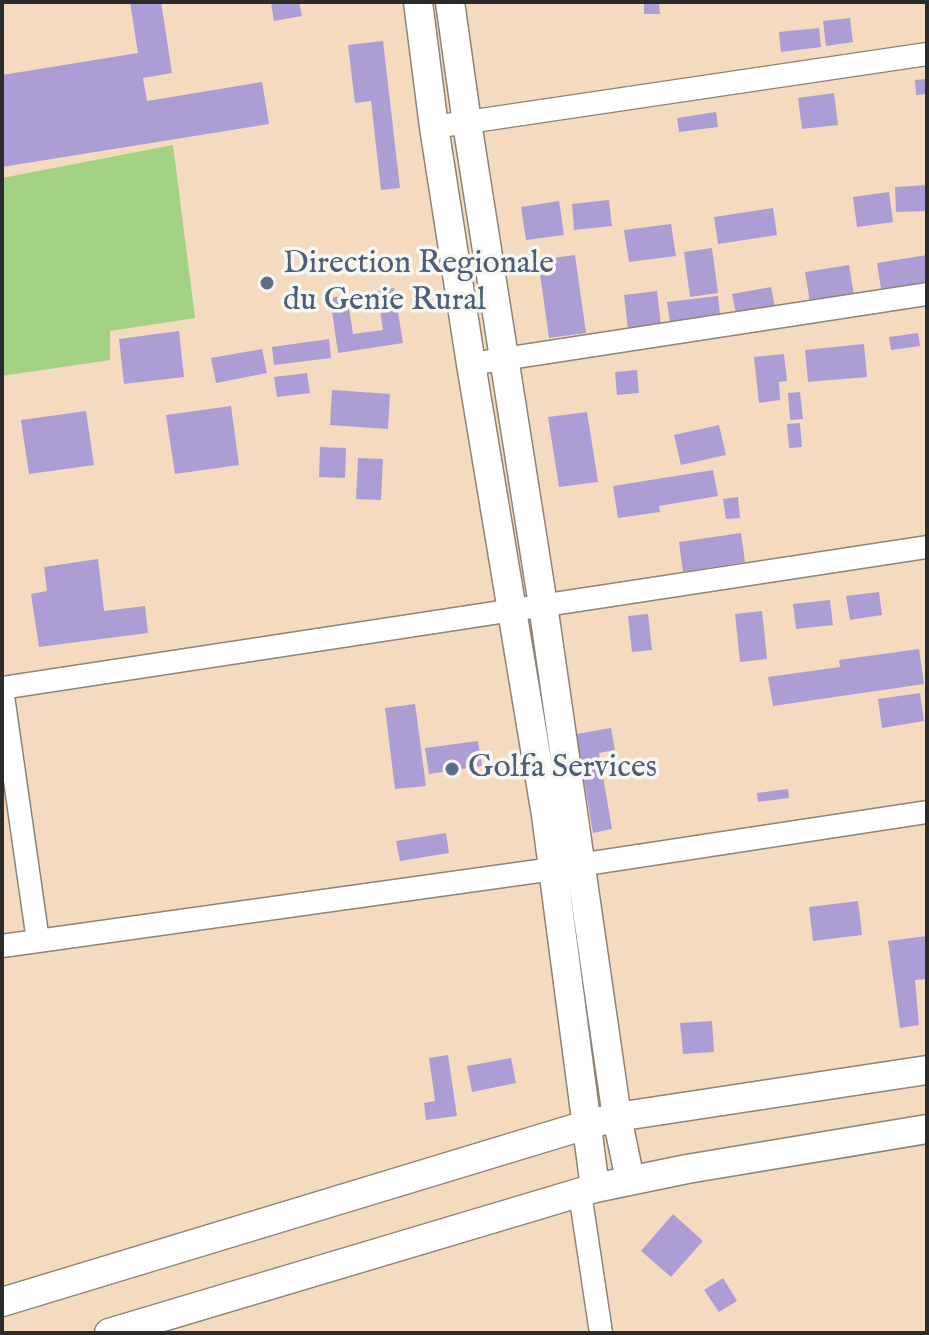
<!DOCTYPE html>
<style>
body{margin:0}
#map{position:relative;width:929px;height:1335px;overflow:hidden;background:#f4dbc0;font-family:"IM FELL English",serif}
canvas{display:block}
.frame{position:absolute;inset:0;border:4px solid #2b2b2b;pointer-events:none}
</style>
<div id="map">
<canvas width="929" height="1335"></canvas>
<div class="frame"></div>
</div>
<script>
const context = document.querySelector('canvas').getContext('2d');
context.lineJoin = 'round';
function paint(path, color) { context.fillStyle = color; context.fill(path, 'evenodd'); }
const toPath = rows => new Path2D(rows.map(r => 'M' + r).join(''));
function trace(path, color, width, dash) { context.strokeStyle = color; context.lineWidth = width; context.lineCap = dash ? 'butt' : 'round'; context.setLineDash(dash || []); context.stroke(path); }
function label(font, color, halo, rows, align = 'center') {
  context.font = font + ' "IM FELL English",serif'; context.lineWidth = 7; context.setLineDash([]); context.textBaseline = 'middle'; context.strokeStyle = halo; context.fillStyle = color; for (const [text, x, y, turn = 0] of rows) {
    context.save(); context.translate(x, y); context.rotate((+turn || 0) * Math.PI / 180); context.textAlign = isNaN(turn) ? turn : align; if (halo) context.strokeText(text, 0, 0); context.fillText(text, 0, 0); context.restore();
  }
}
paint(toPath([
 [173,145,195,318,110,331,110,360,2,376,2,178]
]), '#a3d382');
paint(toPath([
 [130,2,161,2,172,73,143,78,147,101,262,82,269,124,2,167,2,75,138,53],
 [271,2,299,2,302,16,274,21],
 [644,2,659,2,660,14,644,14],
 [850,18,853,42,826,46,823,21],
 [819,28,821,47,781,52,779,32],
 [383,41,400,188,381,190,371,101,355,103,348,45],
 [927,79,927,94,916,95,915,80],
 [834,93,838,125,802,129,798,98],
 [716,112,718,127,679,132,677,118],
 [927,185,927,211,896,212,895,187],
 [889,192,893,222,857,227,853,197],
 [609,200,612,226,574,230,572,204],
 [559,201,564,235,526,240,521,207],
 [773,208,777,235,718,244,714,217],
 [671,224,676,256,629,262,624,230],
 [712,248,718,293,690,297,684,252],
 [575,255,586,333,549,338,538,260],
 [927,255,927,282,881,289,877,263],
 [849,265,854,295,810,302,805,272],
 [771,287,775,307,736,313,732,294],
 [394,288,403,343,338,353,330,298,347,295,353,334,383,330,377,291],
 [657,291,661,325,628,329,624,295],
 [718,296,720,315,670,322,667,302],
 [179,331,184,377,124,384,119,339],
 [918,333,920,346,891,350,889,337],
 [329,339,331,358,274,365,272,347],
 [864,344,867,377,808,382,805,350],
 [262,349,267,373,216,383,211,358],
 [784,354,787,381,779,382,780,400,759,403,754,357],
 [637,370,639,393,617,395,615,372],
 [307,373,310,393,277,397,274,377],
 [332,390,390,394,388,429,330,425],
 [800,392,803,419,790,420,788,393],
 [231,406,239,465,175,474,166,415],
 [86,411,94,465,29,474,21,420],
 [587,412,598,482,559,487,548,417],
 [800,423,802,447,789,448,787,424],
 [719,425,726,455,681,465,674,435],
 [320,447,346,448,345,478,319,477],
 [358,458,383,459,381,500,356,499],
 [713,470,718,496,659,506,660,512,618,518,613,486],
 [738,497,740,518,726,519,723,499],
 [741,533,745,562,683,572,679,542],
 [98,559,104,611,145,606,148,633,39,647,31,594,47,591,44,567],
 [879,592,882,615,850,620,846,596],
 [830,600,833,625,796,629,793,604],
 [762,611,767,659,740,662,735,614],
 [648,614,652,650,632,652,628,616],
 [919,649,924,684,773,706,768,677,840,667,839,660],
 [920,693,924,721,882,728,878,699],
 [415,704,426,786,395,789,385,708],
 [611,728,615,750,599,753,612,829,593,833,576,734],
 [478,741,482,766,429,774,425,748],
 [788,789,789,798,758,802,757,793],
 [446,833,449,853,400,861,396,841],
 [858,901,862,935,813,941,809,907],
 [927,936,927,979,915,980,919,1025,900,1028,888,941],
 [712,1021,714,1052,683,1054,680,1023],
 [448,1055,457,1116,426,1120,424,1103,435,1101,429,1058],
 [511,1058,516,1083,472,1092,467,1066],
 [673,1214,703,1241,671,1277,641,1251],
 [723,1278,737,1301,719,1312,704,1290]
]), '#ac9ed5');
const minor = toPath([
 [434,127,927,54],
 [471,364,927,294],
 [2,688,927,547],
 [2,689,38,941],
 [2,946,553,869,927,812],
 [580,1193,601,1333]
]);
const tertiary = toPath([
 [418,2,434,127,471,364,546,815,595,1188],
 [450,2,467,123,543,605,617,1117,630,1180],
 [2,1302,586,1125,617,1117,927,1070],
 [109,1333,595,1188,687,1169,927,1129]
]);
trace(minor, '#908376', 25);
trace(tertiary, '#908376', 31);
trace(minor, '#fff', 22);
trace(tertiary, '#fff', 28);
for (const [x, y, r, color] of [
 [267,283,8,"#5c6f8a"],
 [452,769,8,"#5c6f8a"]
]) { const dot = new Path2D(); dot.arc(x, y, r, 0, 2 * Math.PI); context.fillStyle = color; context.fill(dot); trace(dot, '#f6f6f2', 3); }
label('32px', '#4e5e75', '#f6f6f2', [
 ["Direction Regionale",283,265],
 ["du Genie Rural",283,302],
 ["Golfa Services",468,769]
], 'left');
</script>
